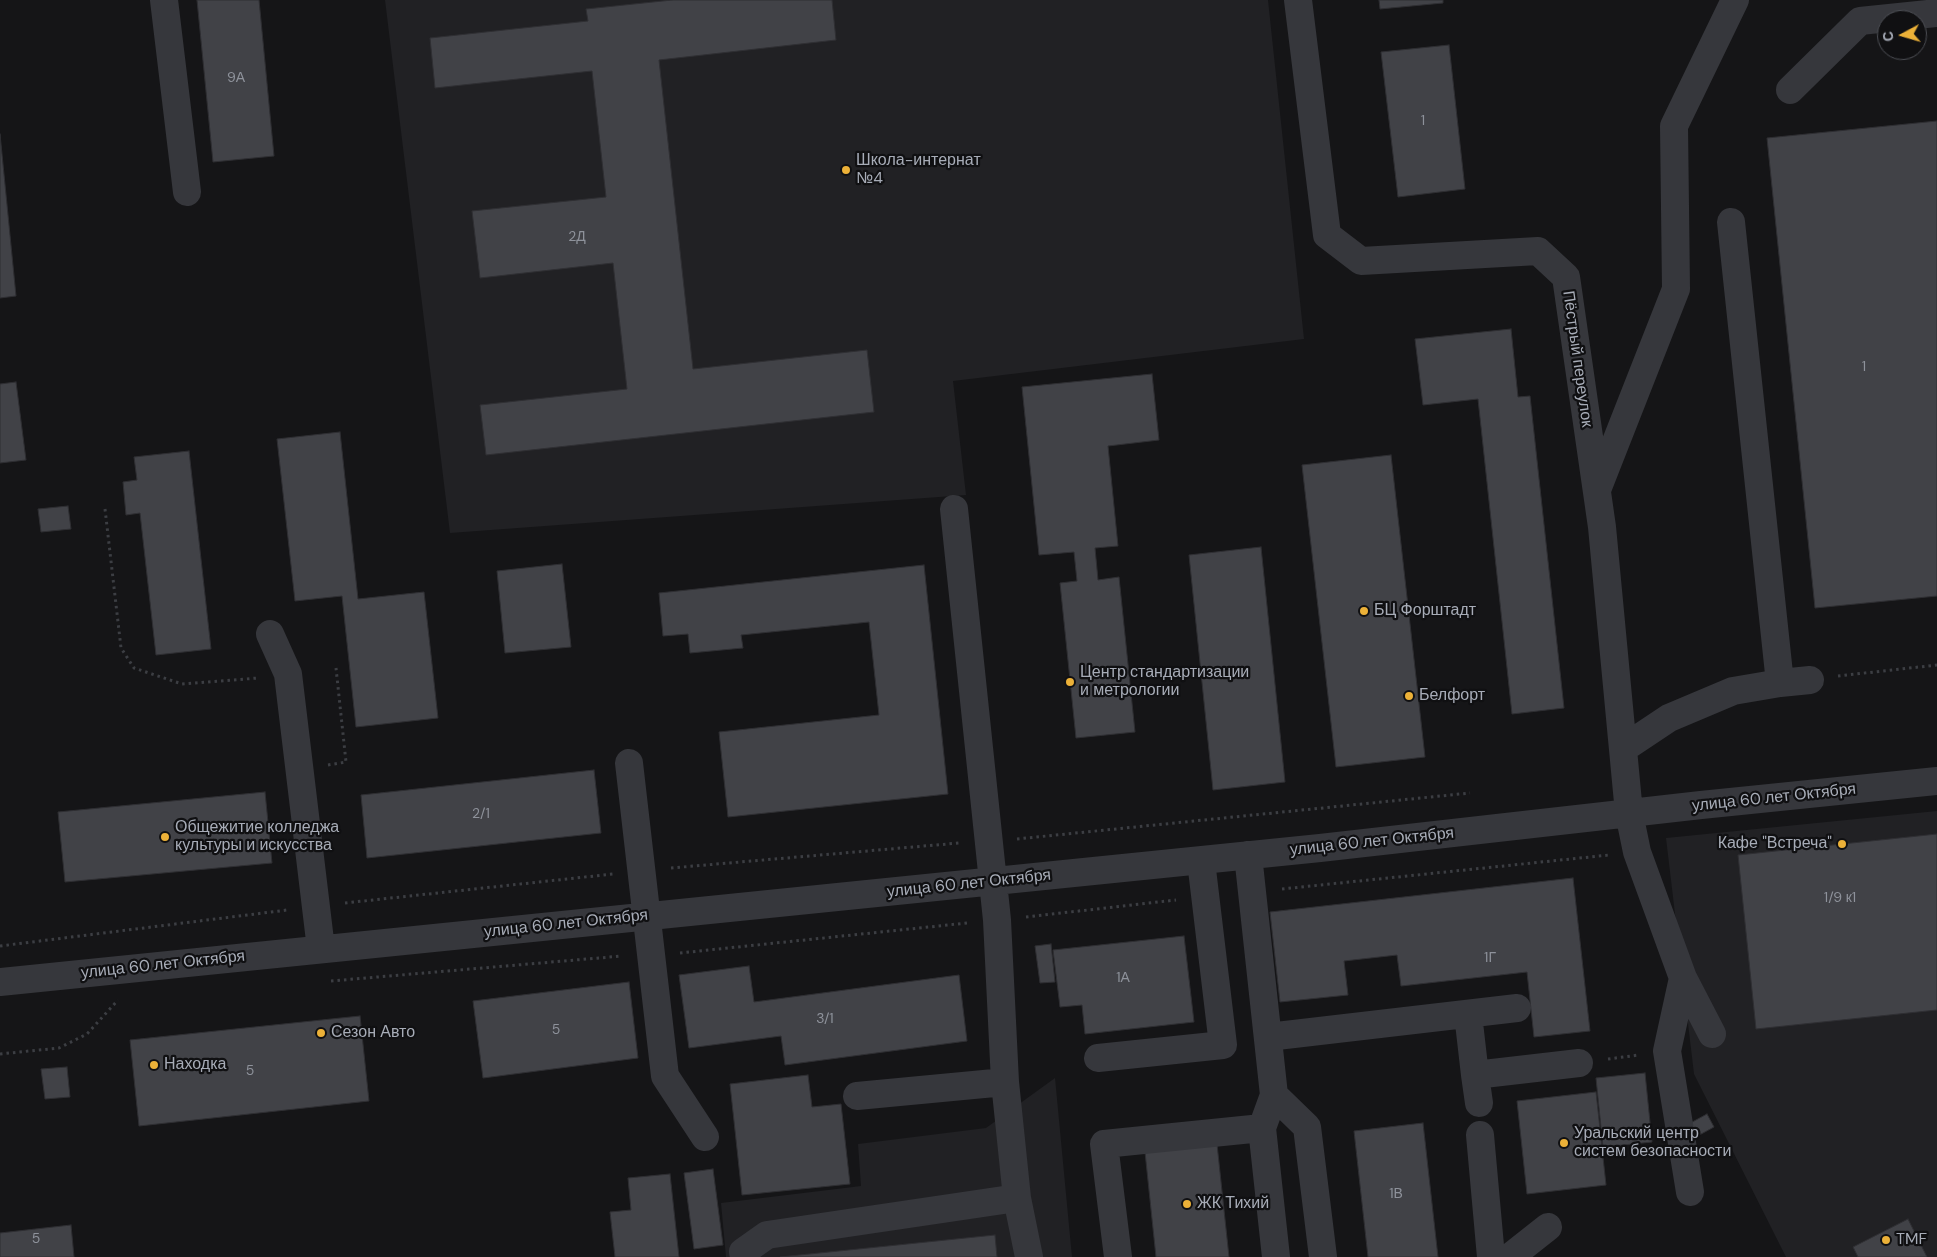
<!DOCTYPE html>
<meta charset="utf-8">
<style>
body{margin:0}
#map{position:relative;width:1937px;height:1257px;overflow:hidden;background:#151517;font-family:"DM Sans",sans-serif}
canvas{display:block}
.north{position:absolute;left:1877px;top:10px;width:50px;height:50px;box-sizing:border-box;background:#101012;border:1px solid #4c4e54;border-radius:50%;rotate:264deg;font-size:14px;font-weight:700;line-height:20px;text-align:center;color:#a7acb7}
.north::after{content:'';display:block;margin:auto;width:18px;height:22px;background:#ecb138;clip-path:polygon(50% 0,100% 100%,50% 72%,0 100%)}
</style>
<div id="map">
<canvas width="1937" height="1257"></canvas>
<div class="north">С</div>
</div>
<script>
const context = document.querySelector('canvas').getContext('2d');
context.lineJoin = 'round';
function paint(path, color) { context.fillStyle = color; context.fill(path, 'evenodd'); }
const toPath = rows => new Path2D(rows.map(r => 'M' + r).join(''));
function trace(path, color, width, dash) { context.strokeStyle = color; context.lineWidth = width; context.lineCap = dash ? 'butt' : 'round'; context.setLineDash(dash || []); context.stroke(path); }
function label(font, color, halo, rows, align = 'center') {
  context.font = font + ' "DM Sans",sans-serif'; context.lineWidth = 4.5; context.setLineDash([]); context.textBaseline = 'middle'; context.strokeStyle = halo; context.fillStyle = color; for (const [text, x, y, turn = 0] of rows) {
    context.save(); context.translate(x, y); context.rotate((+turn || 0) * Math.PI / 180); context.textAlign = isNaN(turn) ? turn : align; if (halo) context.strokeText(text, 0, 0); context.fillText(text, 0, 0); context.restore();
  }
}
paint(toPath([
 [385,0,1268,0,1304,339,953,381,966,495,450,533],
 [1937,811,1937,1257,1786,1257,1694,1074,1666,838],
 [1055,1078,1072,1257,726,1257,721,1203,861,1186,858,1144,986,1128]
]), '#212124');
const building = toPath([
 [197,0,259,0,274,156,213,162,197,0],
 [672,0,832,0,836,40,659,60,693,369,867,350,874,412,486,455,480,405,627,389,613,263,480,278,472,211,606,197,592,71,435,88,430,38,588,21,586,9,672,0],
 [1379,0,1443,0,1443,3,1380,9,1379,0],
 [1449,45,1465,189,1398,197,1381,52,1449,45],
 [1937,121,1937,596,1815,608,1767,138,1937,121],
 [0,134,16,296,0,298,0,134],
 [1511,329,1518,397,1530,396,1564,708,1512,714,1478,399,1423,405,1415,339,1511,329],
 [1152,374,1159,440,1108,446,1118,546,1095,548,1098,580,1119,577,1135,732,1076,738,1060,583,1077,581,1074,552,1039,555,1022,387,1152,374],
 [16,382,26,460,0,463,0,384,16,382],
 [340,432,358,599,424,592,438,718,356,727,342,596,295,601,277,439,340,432],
 [189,451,211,649,156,655,140,513,126,515,123,482,137,480,134,457,189,451],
 [1391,455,1425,757,1336,767,1302,465,1391,455],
 [68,506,71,529,41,532,38,509,68,506],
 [1261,547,1285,782,1213,790,1189,555,1261,547],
 [562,564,571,647,505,653,497,571,562,564],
 [924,565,948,794,728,817,719,732,879,715,869,622,741,635,743,648,690,653,688,634,663,636,659,593,924,565],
 [594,770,601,833,367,858,361,795,594,770],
 [265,792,272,863,65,882,58,812,265,792],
 [1937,834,1937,1010,1756,1029,1738,855,1937,834],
 [1573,878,1590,1031,1534,1037,1527,972,1401,986,1397,955,1344,961,1348,995,1280,1002,1270,912,1573,878],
 [1184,936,1194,1022,1085,1034,1082,1005,1060,1007,1053,950,1184,936],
 [1051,944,1055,982,1040,983,1035,946,1051,944],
 [749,966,754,1002,959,975,967,1041,785,1065,781,1036,689,1048,679,975,749,966],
 [629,982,638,1058,483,1078,473,1001,629,982],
 [360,1016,369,1101,139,1126,130,1040,360,1016],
 [67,1067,70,1097,45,1099,41,1069,67,1067],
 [1645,1073,1652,1142,1603,1147,1596,1078,1645,1073],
 [808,1075,812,1107,841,1104,850,1184,742,1195,730,1084,808,1075],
 [1596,1092,1606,1185,1527,1194,1517,1101,1596,1092],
 [1707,1114,1714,1127,1692,1139,1685,1126,1707,1114],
 [1423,1123,1438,1257,1368,1257,1354,1131,1423,1123],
 [1217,1144,1229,1257,1156,1257,1145,1152,1217,1144],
 [713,1169,723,1245,694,1249,684,1173,713,1169],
 [670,1174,679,1257,615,1257,610,1212,631,1210,628,1178,670,1174],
 [1908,1219,1927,1257,1858,1257,1853,1247,1908,1219],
 [71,1225,74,1257,0,1257,0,1233,71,1225],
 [995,1235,997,1257,780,1257,995,1235]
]);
paint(building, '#414247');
trace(building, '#2f2f33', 1);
trace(toPath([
 [105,509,121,648,134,668,182,684,258,678],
 [1838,676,1937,665],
 [328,765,346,762,336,668],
 [1017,839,1470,793],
 [671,868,959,843],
 [1282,889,1609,855],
 [345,903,613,874],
 [1026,917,1176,900],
 [0,946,287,910],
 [680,953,967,923],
 [331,981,622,956],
 [0,1054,59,1048,87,1034,118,1000],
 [1608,1059,1639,1055]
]), '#3c3e43', 3, [2.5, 4]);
trace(toPath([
 [164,0,187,192],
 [1298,0,1327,235,1361,261,1538,251,1566,277,1602,527,1629,813,1637,852,1683,978,1667,1051,1690,1192],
 [1790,90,1860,21,1937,13],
 [1731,222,1780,683],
 [1597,490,1676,289,1674,126,1735,0],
 [954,509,997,920,1005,1082,1017,1198,1029,1257],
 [270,634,288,674,321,949],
 [1624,748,1669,718,1733,691,1780,683,1810,680],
 [629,763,665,1076,705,1137],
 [1248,855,1274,1095,1262,1128,1276,1257],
 [1683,978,1712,1034],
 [0,982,1320,848,1701,805,1937,781],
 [1468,1014,1475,1075,1579,1063],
 [1268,1037,1517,1008],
 [1098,1058,1223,1045,1201,861],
 [1475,1075,1479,1103],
 [1274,1095,1307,1127,1323,1257],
 [857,1096,1005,1082],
 [1480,1135,1491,1257],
 [744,1257,743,1252,767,1235,1017,1198],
 [1118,1257,1104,1144,1262,1128],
 [1510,1257,1548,1227]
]), '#36373c', 28);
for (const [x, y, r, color] of [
 [846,170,5,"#ecb138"],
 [1364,611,5,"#ecb138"],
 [1070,682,5,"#ecb138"],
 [1409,696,5,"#ecb138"],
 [165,837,5,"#ecb138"],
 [1842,844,5,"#ecb138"],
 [321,1033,5,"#ecb138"],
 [154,1065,5,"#ecb138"],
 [1564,1143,5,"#ecb138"],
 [1187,1204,5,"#ecb138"],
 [1886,1240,5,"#ecb138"]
]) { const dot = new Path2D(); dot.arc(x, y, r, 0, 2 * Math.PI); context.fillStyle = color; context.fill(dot); trace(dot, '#101012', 2); }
label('14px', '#8e929b', null, [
 ["9А",236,78],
 ["1",1423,121],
 ["2Д",577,237],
 ["1",1864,367],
 ["2/1",481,814],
 ["1/9 к1",1840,898],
 ["1Г",1490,958],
 ["1А",1123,978],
 ["3/1",825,1019],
 ["5",556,1030],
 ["5",250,1071],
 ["1В",1396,1194],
 ["5",36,1239]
]);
label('16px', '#a7acb7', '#101012', [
 ["Школа-интернат",856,161],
 ["№4",856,179],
 ["БЦ Форштадт",1374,611],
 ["Центр стандартизации",1080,673],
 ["и метрологии",1080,691],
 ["Белфорт",1419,696],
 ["Общежитие колледжа",175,828],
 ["культуры и искусства",175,846],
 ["Кафе \"Встреча\"",1832,844,"right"],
 ["Сезон Авто",331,1033],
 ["Находка",164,1065],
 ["Уральский центр",1574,1134],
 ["систем безопасности",1574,1152],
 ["ЖК Тихий",1197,1204],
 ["TMF",1896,1240]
], 'left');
label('16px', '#a7acb7', '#101012', [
 ["Пёстрый переулок",1577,359,82],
 ["улица 60 лет Октября",1774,798,-6],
 ["улица 60 лет Октября",1372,842,-6],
 ["улица 60 лет Октября",969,884,-6],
 ["улица 60 лет Октября",566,924,-6],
 ["улица 60 лет Октября",163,965,-6]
]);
</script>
